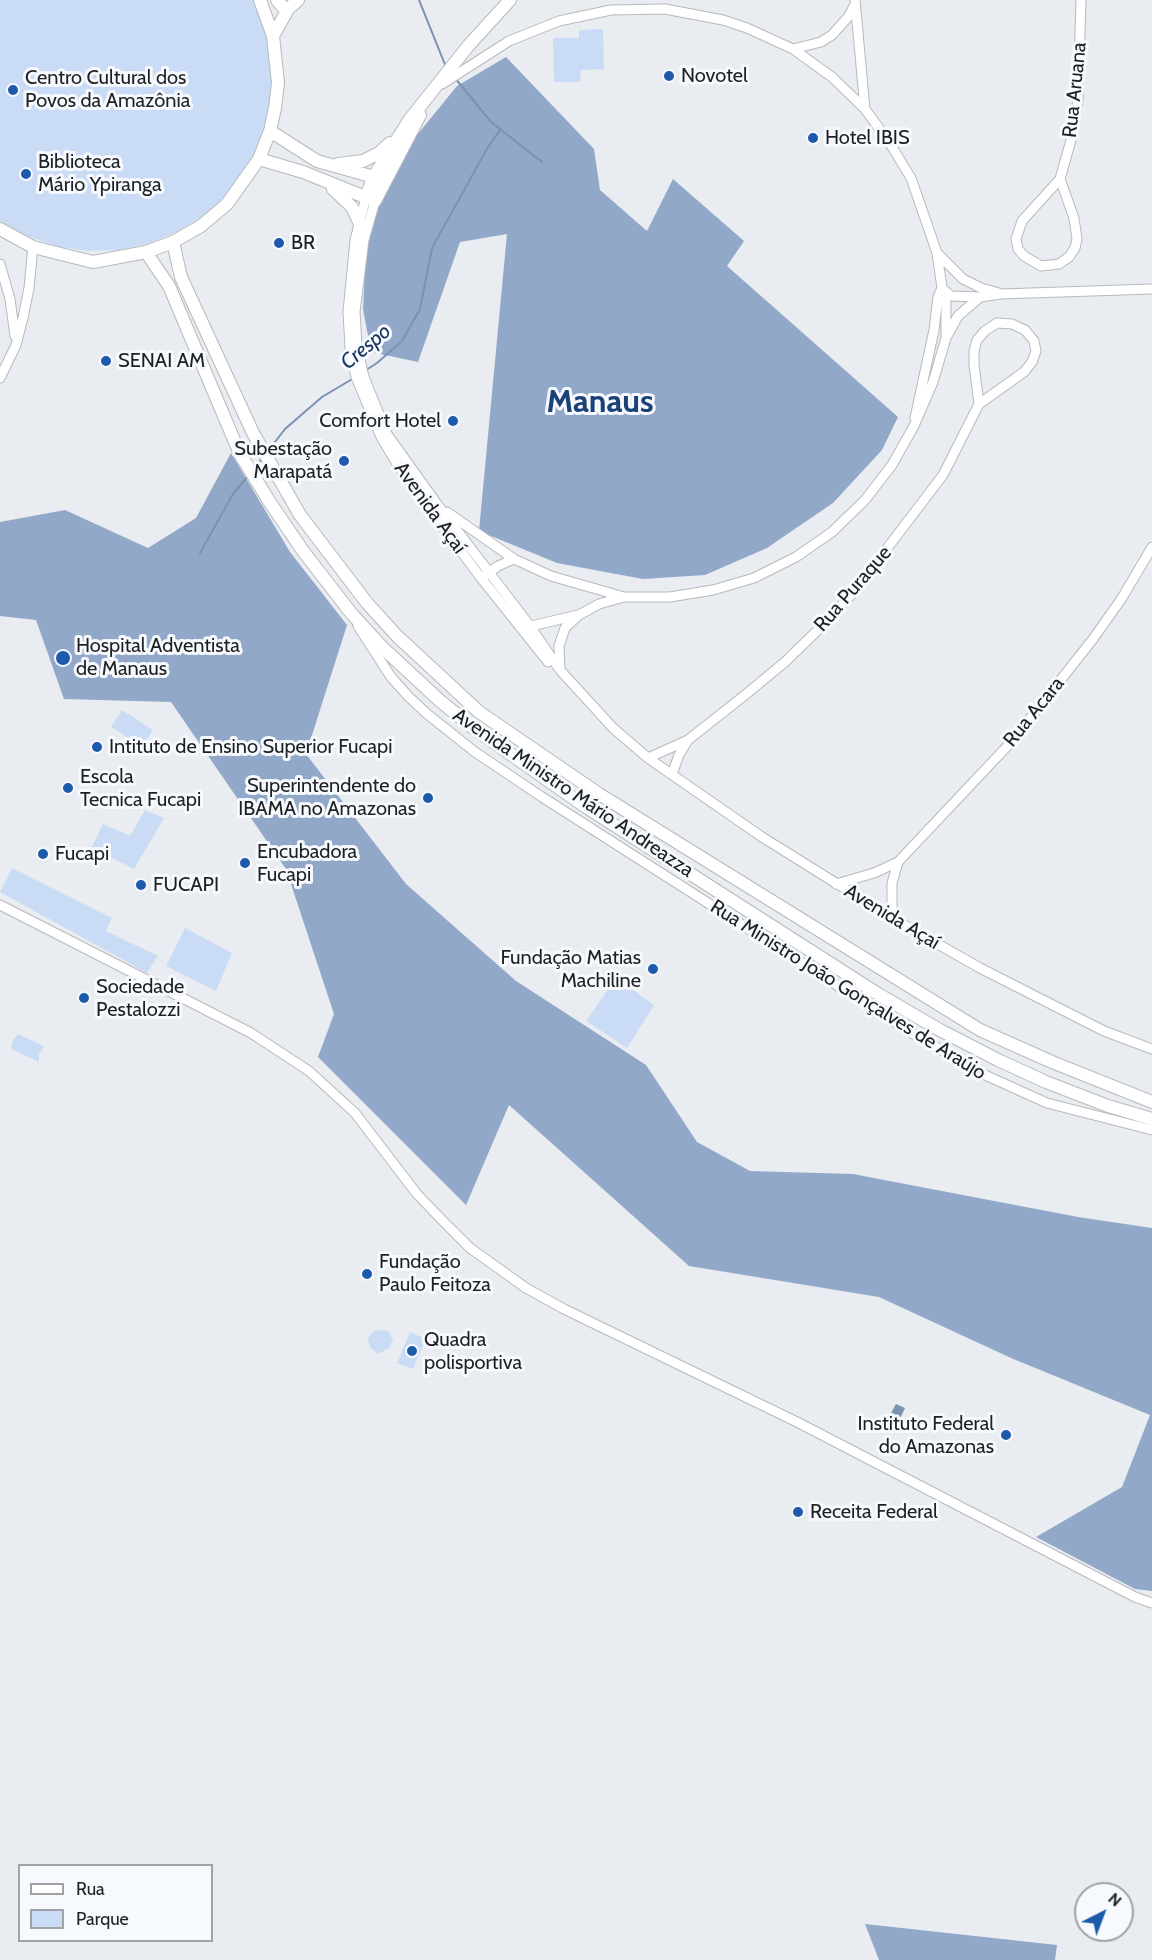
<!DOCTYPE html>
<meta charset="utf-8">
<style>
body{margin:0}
#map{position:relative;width:1152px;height:1960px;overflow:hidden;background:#e9ecf0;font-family:Cabin,sans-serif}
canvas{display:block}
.legend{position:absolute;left:18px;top:1864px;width:195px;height:78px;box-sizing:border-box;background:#f6f9fd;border:2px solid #a0a2a5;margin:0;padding:8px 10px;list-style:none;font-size:18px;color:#1f2021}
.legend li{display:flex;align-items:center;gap:12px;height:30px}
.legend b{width:30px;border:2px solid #a0a2a5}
.north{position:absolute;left:1074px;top:1882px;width:60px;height:60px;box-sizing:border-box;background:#f6f9fd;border:2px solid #a0a2a5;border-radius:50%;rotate:42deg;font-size:16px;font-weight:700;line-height:24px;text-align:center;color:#1f2021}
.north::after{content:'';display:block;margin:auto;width:21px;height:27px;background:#1e5aab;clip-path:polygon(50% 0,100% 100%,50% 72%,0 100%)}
</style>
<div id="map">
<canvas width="1152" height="1960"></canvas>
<ul class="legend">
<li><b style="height:8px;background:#fff"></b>Rua</li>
<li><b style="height:16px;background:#cadcf5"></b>Parque</li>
</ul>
<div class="north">N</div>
</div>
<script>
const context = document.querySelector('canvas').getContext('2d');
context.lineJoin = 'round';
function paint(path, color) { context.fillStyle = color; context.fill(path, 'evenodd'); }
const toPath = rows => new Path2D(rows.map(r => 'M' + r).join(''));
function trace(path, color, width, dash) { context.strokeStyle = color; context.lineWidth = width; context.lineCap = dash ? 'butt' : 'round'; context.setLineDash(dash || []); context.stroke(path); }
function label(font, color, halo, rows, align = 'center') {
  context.font = font + ' Cabin,sans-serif'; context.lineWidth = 6; context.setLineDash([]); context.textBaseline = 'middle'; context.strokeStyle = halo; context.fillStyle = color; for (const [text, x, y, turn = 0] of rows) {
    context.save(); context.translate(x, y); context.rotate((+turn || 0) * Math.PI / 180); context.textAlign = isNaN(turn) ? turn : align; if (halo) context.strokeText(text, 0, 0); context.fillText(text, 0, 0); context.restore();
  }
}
paint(toPath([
 [0,0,255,0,270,46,273,77,270,109,261,139,247,167,229,192,206,214,179,231,150,243,119,250,88,251,57,246,27,236,0,221],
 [603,29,604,69,581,70,580,82,554,82,553,38,579,38,579,30],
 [122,710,153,730,142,747,111,727],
 [145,810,164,818,134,869,92,847,103,824,130,836],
 [12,868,112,918,106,931,158,956,147,973,0,892],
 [185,928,232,953,216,991,166,966],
 [616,978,654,1005,627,1048,586,1021],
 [18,1034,44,1046,39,1054,39,1062,11,1049,13,1040],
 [382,1329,389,1332,393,1340,389,1348,378,1354,370,1347,368,1338,372,1333,376,1330,383,1331],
 [410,1332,426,1339,413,1369,397,1363]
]), '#cadcf5');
paint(toPath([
 [506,57,594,149,600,190,647,231,673,179,744,241,727,266,898,417,882,450,833,503,767,548,705,575,643,579,557,563,479,531,507,234,460,242,418,362,371,352,363,309,366,250,382,196,417,135,457,86],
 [231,453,290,552,347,625,306,754,406,884,516,981,646,1065,697,1142,750,1171,853,1174,1078,1217,1152,1228,1152,1591,1135,1589,1036,1537,1122,1487,1150,1415,1011,1358,879,1297,689,1266,509,1105,466,1205,318,1057,334,1014,286,869,171,702,64,699,36,620,0,616,0,522,65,510,148,548,196,518],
 [865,1924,1057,1945,1055,1960,879,1960]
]), '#92a8c9');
paint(toPath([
 [896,1404,905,1408,895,1429,885,1424]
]), '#7c92b2');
trace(toPath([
 [419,0,446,67],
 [455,78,491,122,542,162],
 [366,370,377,363,402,341,420,309,432,248,488,147,500,130],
 [268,451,285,429,322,397,354,378],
 [255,468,262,458],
 [200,553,233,494,249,475]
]), '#7c92b2', 2);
const minor = toPath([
 [855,0,865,109],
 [793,49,821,42,832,35,849,16,855,4],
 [442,84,509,41,559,21,611,10,665,9,723,20,747,28,793,49,832,77,865,109,889,142,911,178,937,253,942,288,946,300,946,338,933,382,914,426,892,465,865,500,832,532,796,557,754,578,713,590,670,597,624,597,599,604,579,615,565,628,559,646,560,670],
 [1060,179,1074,218,1077,239,1075,248,1069,257,1059,264,1041,266,1024,256,1018,249,1016,239,1022,221,1060,179,1071,140,1078,100,1081,0],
 [366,197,355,240,348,312,350,348,356,377,381,437,400,469,481,578,548,662],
 [375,201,364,240,355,312,357,346,364,377,387,434,437,504,530,626,560,670,613,728,648,758,762,837,892,918,980,968,1104,1031,1152,1049],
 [937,253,963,279,981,288,999,293],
 [0,264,10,299,15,336],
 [942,288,951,296,980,297,1001,294,1152,289],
 [947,336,958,316,980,297],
 [0,378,16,345,23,318,29,288,33,247],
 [915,418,934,330,938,297,942,288],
 [447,512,514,559,551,576,624,597],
 [485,575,498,566,514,559],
 [358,626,391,677,408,696,426,713,475,752,542,797,910,1032,985,1075,1047,1103,1152,1130],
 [527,627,578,615],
 [648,758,688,740,745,695,785,662,822,626,853,593,943,475,979,404,1024,372,1032,362,1036,351,1034,341,1025,330,1012,324,997,323,985,331,977,340,974,351,974,365,979,404],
 [672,774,679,755,688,740],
 [836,884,874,873,898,862,1014,739,1093,639,1122,598,1152,547],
 [0,905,251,1033,309,1071,355,1113,417,1194,442,1220,470,1248,526,1288,564,1309,797,1422,1135,1597,1152,1603],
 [892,918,892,883,898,862]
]);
const major = toPath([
 [277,0,283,7,288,9],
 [273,36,288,9,298,0],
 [270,131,317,161,381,179],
 [259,159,303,172,375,201,420,115],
 [338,164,363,161,379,153,390,143],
 [333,189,352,207,359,222],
 [366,197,374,176,410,119,469,45,510,0],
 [0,229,33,247,93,262,146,252,173,242,201,226,227,204,259,159,270,131,275,108,278,83,273,36,260,0],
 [173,242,181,277,253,433,300,515,367,603,397,636,479,712,599,794,980,1030,1052,1062,1152,1102],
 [146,252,169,286,240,454,271,504,303,551,351,613,383,648,439,700,472,727,586,807,878,994,938,1029,998,1060,1046,1082,1108,1106,1152,1119]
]);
trace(minor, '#b6b9bd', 11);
trace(major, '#b6b9bd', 14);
trace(minor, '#fff', 9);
trace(major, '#fff', 12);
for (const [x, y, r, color] of [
 [669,76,6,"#1e5aab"],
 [13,90,6,"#1e5aab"],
 [813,138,6,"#1e5aab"],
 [26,174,6,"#1e5aab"],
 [279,243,6,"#1e5aab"],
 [106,361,6,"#1e5aab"],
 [453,421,6,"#1e5aab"],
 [344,461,6,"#1e5aab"],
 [63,658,8,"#1e5aab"],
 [97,747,6,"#1e5aab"],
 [68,788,6,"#1e5aab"],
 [428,798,6,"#1e5aab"],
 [43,854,6,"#1e5aab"],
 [245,863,6,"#1e5aab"],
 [141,885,6,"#1e5aab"],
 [653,969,6,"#1e5aab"],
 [84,998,6,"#1e5aab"],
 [367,1274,6,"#1e5aab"],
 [412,1351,6,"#1e5aab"],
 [1006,1435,6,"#1e5aab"],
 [798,1512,6,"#1e5aab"]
]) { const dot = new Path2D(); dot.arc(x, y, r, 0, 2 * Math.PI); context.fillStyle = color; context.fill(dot); trace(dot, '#f6f9fd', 2); }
label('20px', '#1f2021', '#f6f9fd', [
 ["Novotel",681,76],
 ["Centro Cultural dos",25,78],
 ["Povos da Amazônia",25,101],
 ["Hotel IBIS",825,138],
 ["Biblioteca",38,162],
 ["Mário Ypiranga",38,185],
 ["BR",291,243],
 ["SENAI AM",118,361],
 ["Comfort Hotel",441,421,"right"],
 ["Subestação",332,449,"right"],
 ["Marapatá",332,472,"right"],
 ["Hospital Adventista",76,646],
 ["de Manaus",76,669],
 ["Intituto de Ensino Superior Fucapi",109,747],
 ["Escola",80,777],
 ["Tecnica Fucapi",80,800],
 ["Superintendente do",416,786,"right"],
 ["IBAMA no Amazonas",416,809,"right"],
 ["Encubadora",257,852],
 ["Fucapi",257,875],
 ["Fucapi",55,854],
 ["FUCAPI",153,885],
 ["Fundação Matias",641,958,"right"],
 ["Machiline",641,981,"right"],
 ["Sociedade",96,987],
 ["Pestalozzi",96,1010],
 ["Fundação",379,1262],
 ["Paulo Feitoza",379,1285],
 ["Quadra",424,1340],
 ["polisportiva",424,1363],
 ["Instituto Federal",994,1424,"right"],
 ["do Amazonas",994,1447,"right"],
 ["Receita Federal",810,1512]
], 'left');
label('20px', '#1f2021', '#f6f9fd', [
 ["Rua Aruana",1075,90,-84],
 ["Avenida Açaí",430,508,54],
 ["Rua Puraque",853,589,-49],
 ["Rua Acara",1034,712,-51],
 ["Avenida Ministro Mário Andreazza",573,793,34],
 ["Avenida Açaí",892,917,31],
 ["Rua Ministro João Gonçalves de Araújo",848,990,32]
]);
label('italic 21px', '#193762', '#f6f9fd', [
 ["Crespo",366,347,-40]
]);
label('bold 32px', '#1b4176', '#f6f9fd', [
 ["Manaus",600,403]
]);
</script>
